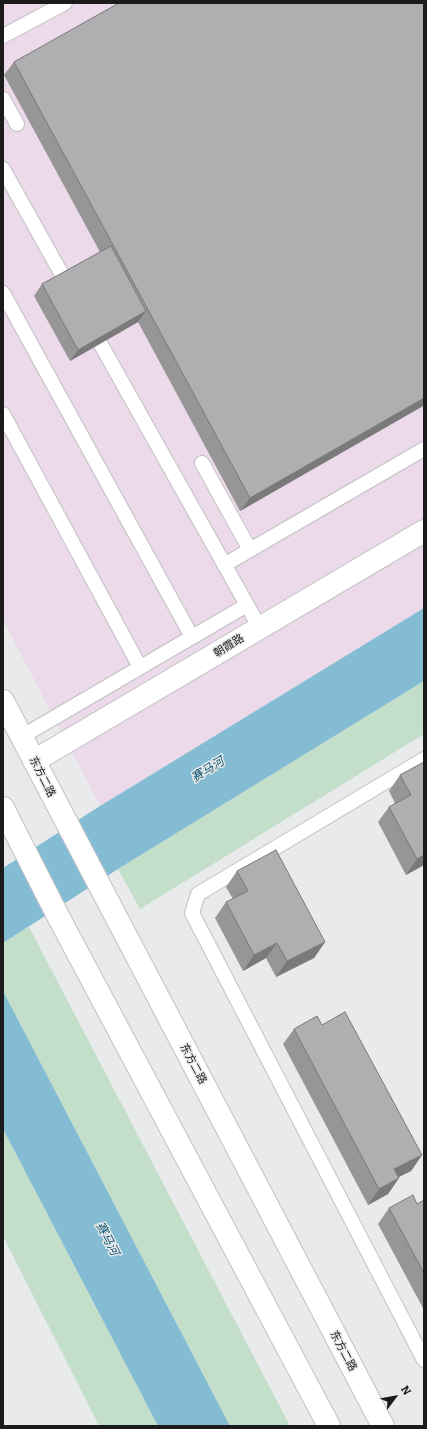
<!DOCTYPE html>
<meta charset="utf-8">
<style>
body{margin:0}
#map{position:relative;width:427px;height:1429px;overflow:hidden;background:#e9eaeb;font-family:Bitter,serif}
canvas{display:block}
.frame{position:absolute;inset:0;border:4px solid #1b1b1c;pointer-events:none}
.north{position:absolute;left:375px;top:1377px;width:40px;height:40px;-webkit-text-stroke:3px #e9eaeb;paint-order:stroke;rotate:58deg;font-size:11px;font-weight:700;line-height:16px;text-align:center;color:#1b1b1c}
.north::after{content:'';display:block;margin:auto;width:14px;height:18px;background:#1b1b1c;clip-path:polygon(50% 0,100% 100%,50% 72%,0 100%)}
</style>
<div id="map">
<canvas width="427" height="1429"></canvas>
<div class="frame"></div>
<div class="north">N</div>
</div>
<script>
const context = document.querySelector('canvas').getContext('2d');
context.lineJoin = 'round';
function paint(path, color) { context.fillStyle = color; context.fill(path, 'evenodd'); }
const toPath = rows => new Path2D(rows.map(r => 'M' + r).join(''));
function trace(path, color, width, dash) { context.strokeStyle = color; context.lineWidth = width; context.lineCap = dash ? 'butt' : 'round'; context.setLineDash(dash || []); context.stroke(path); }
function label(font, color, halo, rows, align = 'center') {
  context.font = font + ' Bitter,"Noto Sans SC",serif'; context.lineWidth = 3; context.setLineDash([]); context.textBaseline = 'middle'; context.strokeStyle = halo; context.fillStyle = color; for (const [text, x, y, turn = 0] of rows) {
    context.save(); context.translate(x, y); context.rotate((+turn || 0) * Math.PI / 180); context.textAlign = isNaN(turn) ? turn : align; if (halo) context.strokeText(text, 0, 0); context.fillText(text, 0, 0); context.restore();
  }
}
paint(toPath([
 [3,3,424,3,424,608,100,806,3,620]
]), '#ecd9ea');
paint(toPath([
 [424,681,424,734,140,909,118,869],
 [29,927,290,1426,230,1426,3,991,3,943],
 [3,1129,158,1426,99,1426,3,1236]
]), '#c3dec9');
paint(toPath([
 [424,608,424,681,118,869,3,943,3,868,100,806],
 [3,991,230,1426,158,1426,3,1129]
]), '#84bcd4');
const service = toPath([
 [3,36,65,3],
 [3,99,17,124],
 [3,169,70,289],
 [3,293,192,637],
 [91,327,260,628],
 [3,414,140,667],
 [202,463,250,550],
 [224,565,424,449],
 [21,737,247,605],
 [424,759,198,894,192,913,424,1360]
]);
const minor = toPath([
 [34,761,424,531]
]);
const secondary = toPath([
 [3,701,383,1426],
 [3,808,58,916,329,1426]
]);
trace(service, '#c0c1c3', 16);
trace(minor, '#c0c1c3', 24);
trace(secondary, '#c0c1c3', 24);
trace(service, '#fff', 14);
trace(minor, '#fff', 22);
trace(secondary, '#fff', 22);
paint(toPath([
 [424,3,424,407,423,406,240,511,138,322,70,361,34,296,42,284,100,252,4,75,14,62],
 [424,762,424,865,406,875,378,822,389,807,395,803,389,791,400,775],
 [237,871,325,942,314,958,276,977,266,958,243,971,215,918,226,902,233,899,226,887],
 [322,1025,422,1155,411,1171,398,1177,399,1178,388,1194,368,1205,283,1044,294,1029],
 [424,1200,424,1310,378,1224,389,1208,417,1204]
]), '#969697');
paint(toPath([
 [146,311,138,322,70,361,78,350],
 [424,398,423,406,240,511,250,498],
 [424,855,424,865,406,875,417,859],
 [325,942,314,958,276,977,287,961],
 [277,943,266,958,243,971,254,955],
 [422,1155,411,1171,383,1185,394,1169],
 [399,1178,388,1194,368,1205,379,1189]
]), '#7a7a7b');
const building = toPath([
 [119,3,424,3,424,398,250,498,14,62,119,3],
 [111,246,146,311,78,350,42,284,111,246],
 [424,762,424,855,417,859,389,807,411,795,400,775,424,762],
 [276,850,325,942,287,961,277,943,254,955,226,902,248,891,237,871,276,850],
 [345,1012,422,1155,394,1169,399,1178,379,1189,294,1029,317,1016,322,1025,345,1012],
 [413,1195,417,1204,424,1200,424,1273,389,1208,413,1195]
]);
paint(building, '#afaeb0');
trace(building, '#7a7a7b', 1);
label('11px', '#1b1b1c', '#e9eaeb', [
 ["朝霞路",229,646,-31],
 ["东方二路",42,777,63],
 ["东方二路",193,1064,62],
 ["东方二路",343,1351,62]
]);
label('italic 12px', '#07536d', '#e9eaeb', [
 ["赛马河",208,770,-32],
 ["赛马河",107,1239,63]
]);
</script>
